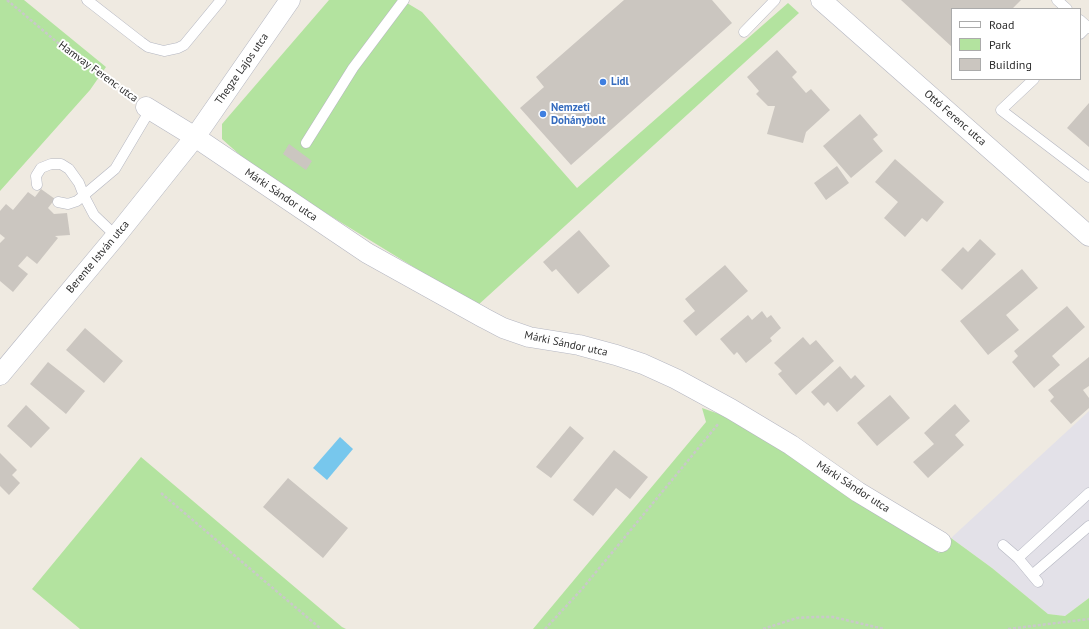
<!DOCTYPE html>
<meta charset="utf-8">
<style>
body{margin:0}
#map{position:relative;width:1089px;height:629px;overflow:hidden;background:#efeae1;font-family:"PT Sans",sans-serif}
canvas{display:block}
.legend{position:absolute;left:951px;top:8px;width:130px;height:72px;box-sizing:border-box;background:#fff;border:1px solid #ababab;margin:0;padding:5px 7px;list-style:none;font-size:12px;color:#2e2e2e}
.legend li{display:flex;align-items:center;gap:8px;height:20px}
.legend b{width:20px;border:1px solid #ababab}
</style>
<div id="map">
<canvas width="1089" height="629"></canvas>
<ul class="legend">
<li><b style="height:5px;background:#fff"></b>Road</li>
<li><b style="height:11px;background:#b3e39f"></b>Park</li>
<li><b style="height:11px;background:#cbc6c0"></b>Building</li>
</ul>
</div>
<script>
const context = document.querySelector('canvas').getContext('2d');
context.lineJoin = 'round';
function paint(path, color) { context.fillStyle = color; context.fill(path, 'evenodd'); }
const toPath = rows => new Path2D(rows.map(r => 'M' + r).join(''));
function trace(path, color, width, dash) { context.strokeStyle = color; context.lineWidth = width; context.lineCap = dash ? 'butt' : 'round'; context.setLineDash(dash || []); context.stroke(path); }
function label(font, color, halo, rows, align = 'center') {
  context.font = font + ' "PT Sans",sans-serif'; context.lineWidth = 4; context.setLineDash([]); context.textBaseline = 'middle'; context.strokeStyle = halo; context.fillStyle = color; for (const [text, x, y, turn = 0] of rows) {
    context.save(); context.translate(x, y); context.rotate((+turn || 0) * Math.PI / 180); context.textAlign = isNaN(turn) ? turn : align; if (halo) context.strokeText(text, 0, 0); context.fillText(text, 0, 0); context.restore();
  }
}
paint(toPath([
 [1089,411,1089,598,1065,616,1048,614,992,568,951,538]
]), '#e3e1e8');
paint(toPath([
 [0,0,24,0,106,67,90,90,0,191],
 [329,0,402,0,422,12,577,188,788,3,799,13,477,306,259,172,222,139,222,124],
 [702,408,745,423,939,553,951,538,992,568,1048,614,1065,616,1089,598,1089,629,533,629,706,422],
 [141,457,342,627,346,629,80,629,32,589]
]), '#b3e39f');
paint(toPath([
 [340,437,353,449,327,480,313,468]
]), '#77c7ed');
paint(toPath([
 [624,0,712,0,732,23,571,165,520,108,544,87,536,77],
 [901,0,1021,0,1012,9,952,9,952,47],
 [777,50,797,72,792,77,806,93,811,89,830,110,806,132,803,143,767,134,775,106,768,106,756,94,759,91,747,77],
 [1089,103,1089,147,1067,128],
 [860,114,878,135,873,139,883,151,851,178,823,146],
 [289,144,312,161,306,170,283,154],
 [895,159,944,202,927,222,922,218,905,237,884,218,898,202,875,182],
 [837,166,849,183,826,200,814,183],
 [41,189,55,199,48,208,54,214,67,213,70,235,55,236,58,238,37,264,27,256,18,266,28,274,13,292,0,281,0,243,5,238,0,234,0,211,6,204,13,210,28,192,35,197],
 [579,230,610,266,578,294,556,269,552,272,543,262],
 [980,239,996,254,962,290,941,270,963,247,968,252],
 [725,265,748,291,696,336,683,321,695,311,685,299],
 [1022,269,1038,288,1006,315,1019,330,988,355,960,321],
 [1067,306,1085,327,1052,356,1060,365,1034,388,1012,362,1018,356,1014,351],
 [762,311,767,318,771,315,781,328,770,338,772,341,746,363,737,352,734,355,720,339,748,315,752,320],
 [85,328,123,361,104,383,66,350],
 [803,337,810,345,816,340,834,361,796,395,778,374,782,371,774,363],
 [1089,357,1089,386,1083,390,1089,398,1089,408,1071,424,1050,401,1054,397,1048,390],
 [48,362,85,391,66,414,30,384],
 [840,366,851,379,855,375,865,386,837,412,828,402,824,406,811,392],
 [890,395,910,418,877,446,857,423],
 [955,404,970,421,955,435,964,445,928,478,913,462,934,444,924,433],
 [26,405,50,428,31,448,7,426],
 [570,426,584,438,551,478,536,467],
 [614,450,648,477,630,499,616,488,593,516,573,500],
 [0,453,17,470,12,475,20,483,9,495,0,486],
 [288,478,348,528,323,558,263,507]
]), '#cbc6c0');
const service = toPath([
 [87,0,141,42,148,47,164,51,178,48,184,45,221,0],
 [1057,0,1067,9],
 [1080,20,1089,28],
 [744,32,775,0],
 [1080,34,1087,27],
 [1034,79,1001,110,1089,177],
 [306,143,353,68,404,0],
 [37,185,36,176,41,168,51,164,61,164,69,169,79,183,84,196,94,215,116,236],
 [58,202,68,204,77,201,115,169,150,110],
 [1003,545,1018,558,1089,493],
 [1018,558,1038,582],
 [1032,575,1089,526]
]);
const minor = toPath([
 [821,0,1089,236],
 [146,107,195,137,367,253,484,318,503,328,529,337,579,345,616,355,643,364,676,379,731,409,791,445,858,492,941,542],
 [0,375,116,236,195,137,290,0]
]);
trace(service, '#b4b6c1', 11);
trace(minor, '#b4b6c1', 21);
trace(toPath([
 [7,0,58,43,131,96],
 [161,493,321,629],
 [545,629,582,589,719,423],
 [763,629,797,618,814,617,833,617,884,629],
 [1008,629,1089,619]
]), '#c9c9c9', 2.5, [3, 2]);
trace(service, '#fff', 10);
trace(minor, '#fff', 20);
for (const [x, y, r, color] of [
 [603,82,4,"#3f7fe0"],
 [543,114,4,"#3f7fe0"]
]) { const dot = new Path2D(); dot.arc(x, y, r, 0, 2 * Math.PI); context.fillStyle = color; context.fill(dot); trace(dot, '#fff', 1.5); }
label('11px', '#2e2e2e', '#fff', [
 ["Thegze Lajos utca",242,69,-55],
 ["Hamvay Ferenc utca",98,72,36],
 ["Ottó Ferenc utca",955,118,41],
 ["Márki Sándor utca",281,195,34],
 ["Berente István utca",98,257,-50],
 ["Márki Sándor utca",566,344,12],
 ["Márki Sándor utca",853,487,33]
]);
label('bold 11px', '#366cbe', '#fff', [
 ["Lidl",611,82],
 ["Nemzeti",551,108],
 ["Dohánybolt",551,121]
], 'left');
</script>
